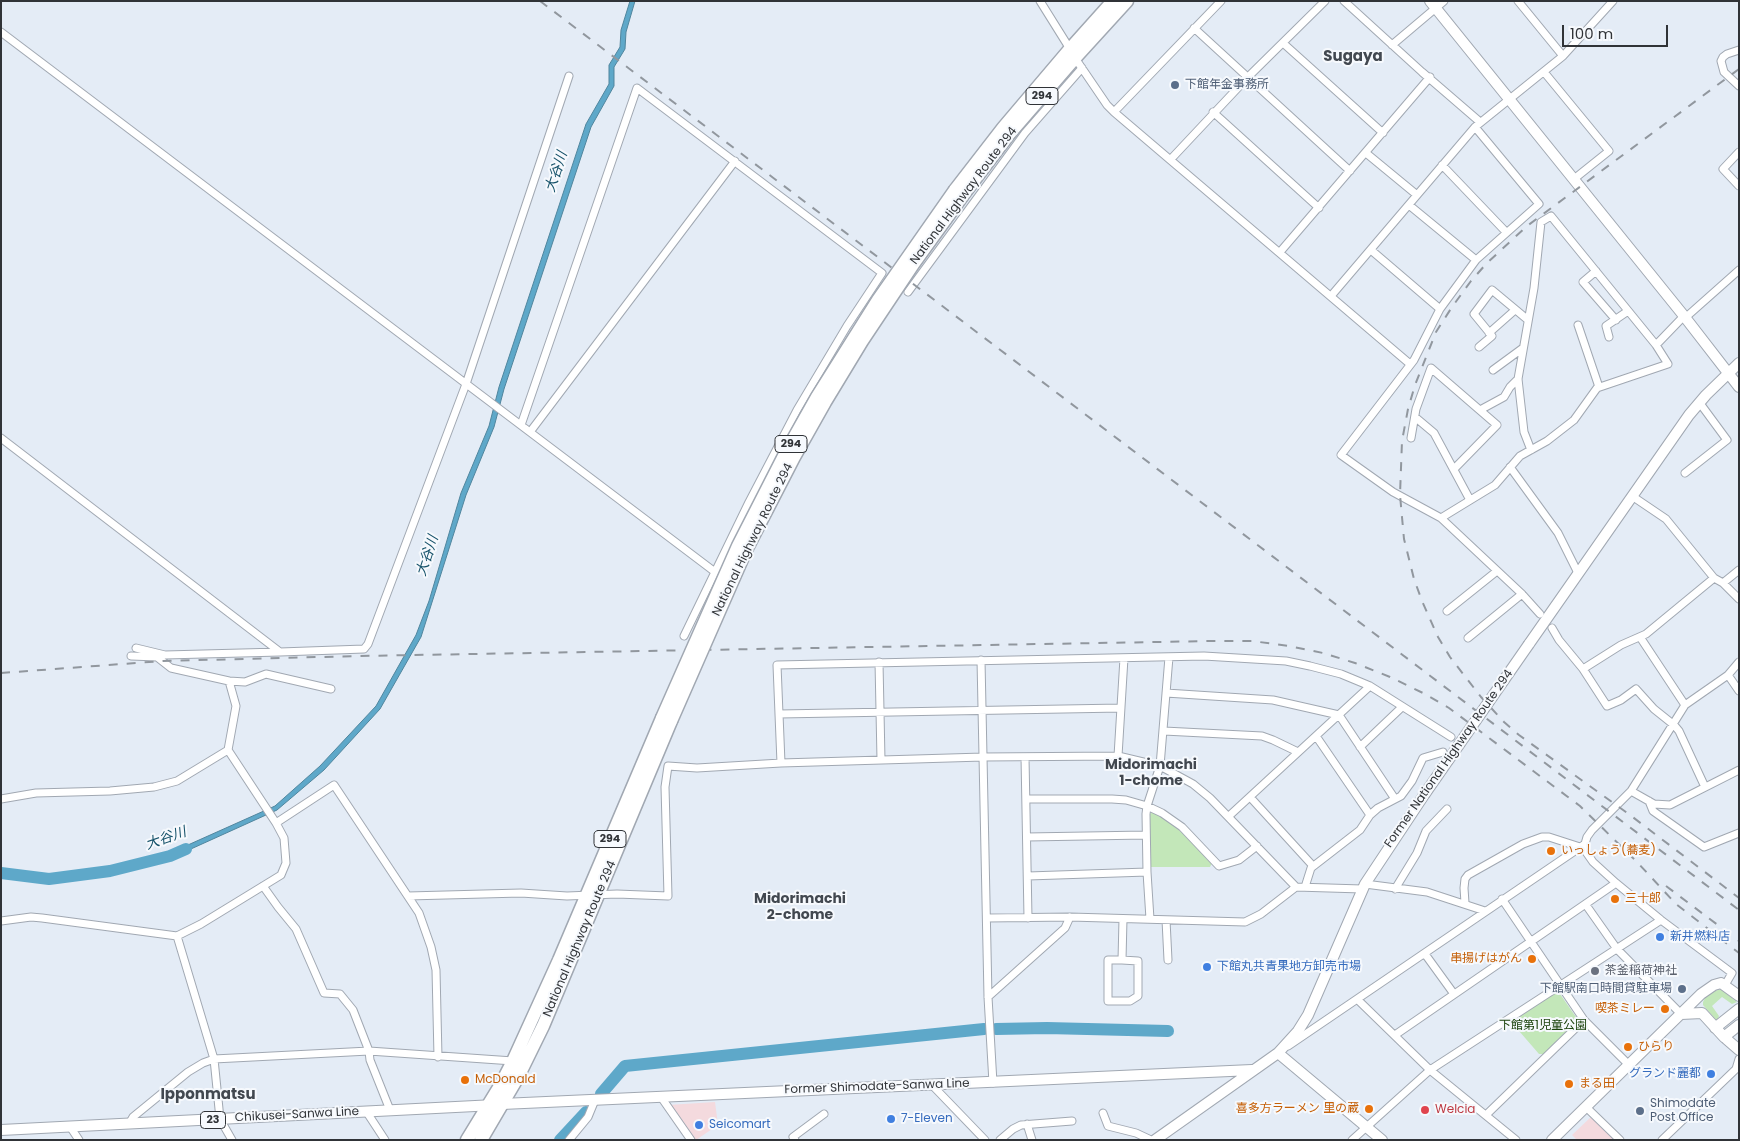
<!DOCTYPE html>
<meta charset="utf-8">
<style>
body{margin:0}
#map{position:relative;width:1740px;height:1141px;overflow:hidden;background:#e4ecf6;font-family:Poppins,sans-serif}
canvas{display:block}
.frame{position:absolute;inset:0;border:2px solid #303337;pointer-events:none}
.scale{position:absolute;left:1562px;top:25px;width:106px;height:22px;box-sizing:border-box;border:2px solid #303337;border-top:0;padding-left:6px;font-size:15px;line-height:18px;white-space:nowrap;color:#303337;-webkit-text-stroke:4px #f6f9fd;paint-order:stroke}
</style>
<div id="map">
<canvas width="1740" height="1141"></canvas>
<div class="frame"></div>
<div class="scale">100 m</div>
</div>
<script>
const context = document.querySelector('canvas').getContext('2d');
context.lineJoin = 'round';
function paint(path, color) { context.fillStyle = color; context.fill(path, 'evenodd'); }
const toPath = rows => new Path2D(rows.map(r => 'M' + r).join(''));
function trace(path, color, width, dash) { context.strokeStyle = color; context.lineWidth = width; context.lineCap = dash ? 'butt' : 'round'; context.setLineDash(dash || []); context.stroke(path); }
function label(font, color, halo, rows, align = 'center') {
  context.font = font + ' Poppins,"Noto Sans JP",sans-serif'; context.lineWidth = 4; context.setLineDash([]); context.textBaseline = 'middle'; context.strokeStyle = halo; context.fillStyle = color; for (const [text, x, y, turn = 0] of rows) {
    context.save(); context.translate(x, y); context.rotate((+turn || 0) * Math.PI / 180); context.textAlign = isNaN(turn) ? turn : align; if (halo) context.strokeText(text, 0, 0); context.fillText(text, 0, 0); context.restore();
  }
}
paint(toPath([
 [715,1102,718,1125,696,1140,694,1140,668,1105],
 [1592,1116,1615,1140,1577,1140,1572,1135]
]), '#f4dade');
paint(toPath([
 [1154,812,1175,826,1212,863,1210,867,1151,867,1149,814],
 [1718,990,1722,990,1737,1002,1732,1004,1722,997,1712,1006,1719,1016,1717,1021,1703,1005,1703,1002,1705,998,1712,992],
 [1554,993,1560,994,1576,1017,1576,1024,1544,1054,1539,1054,1513,1024,1513,1021]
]), '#c3e7b9');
const water = toPath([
 [630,1,635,1,626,32,625,49,614,67,614,86,591,127,504,389,494,427,466,495,421,637,380,709,324,770,277,810,171,858,170,853,275,806,320,766,376,706,416,635,429,601,461,493,489,426,499,387,586,124,609,84,609,65,620,47,621,30,630,1]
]);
paint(water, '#5ea8c9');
trace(water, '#50859d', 1);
trace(toPath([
 [1,873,49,879,110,871,170,856,186,849],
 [996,1029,1047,1028,1168,1031],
 [601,1094,625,1066,984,1029],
 [560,1140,586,1112]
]), '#5ea8c9', 12);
const street = toPath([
 [1040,1,1070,49],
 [1344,1,1422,72,1480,122],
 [1518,1,1563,56],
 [1194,28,1350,171],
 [1,32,715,572],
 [1283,43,1383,133],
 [1392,45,1444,1],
 [1739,50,1727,54,1723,57,1721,61,1724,72,1739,86],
 [1075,58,1107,105,1114,112,1410,364],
 [1544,72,1609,151,1574,179],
 [1114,112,1221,1],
 [1213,112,1319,208],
 [1475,127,1539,204,1476,260,1440,309,1414,360,1341,455,1393,492,1441,518,1522,594,1540,614],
 [1739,152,1723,169,1739,186],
 [1366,153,1417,195],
 [1171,159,1248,77,1325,1],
 [1442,165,1506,232],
 [1409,205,1476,260],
 [1371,250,1440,309],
 [1280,252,1430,77],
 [1596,271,1583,282,1616,320],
 [908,292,1025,133,1082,68],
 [1331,296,1475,127,1563,56,1613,1],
 [1685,318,1739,270],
 [1578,325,1599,387],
 [1489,333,1515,310],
 [1609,337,1606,326,1628,311],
 [1656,345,1684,316],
 [1479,347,1492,336,1474,314,1492,290,1528,320],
 [1493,370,1523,348],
 [1480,410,1504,397,1510,387,1518,379],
 [1415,417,1434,433,1470,500],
 [521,425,637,88,882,273,847,326,797,410,749,502,684,636],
 [530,432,735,161],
 [1,438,280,652,364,649,368,644,466,384,569,76],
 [1411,438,1416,409,1431,368,1497,425,1454,469],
 [1510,467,1558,533,1578,573],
 [1685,473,1727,440,1699,402],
 [1632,496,1666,519,1714,578,1723,583,1739,599],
 [1441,518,1495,485,1520,456,1547,441,1574,420,1597,388,1668,364,1656,345,1551,216,1541,222,1534,288,1518,379,1524,432,1531,450],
 [1723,583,1739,570],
 [1447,611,1497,571],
 [1552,628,1559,640,1583,669,1607,706,1621,700,1636,689,1654,709,1674,725,1679,731,1705,787],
 [1640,637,1685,705],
 [1468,638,1522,594],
 [136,648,165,655,280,652],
 [131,656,157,657,171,668,229,681],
 [981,660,988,997,993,1083],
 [879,662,881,760],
 [1583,669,1621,645,1646,634,1714,578],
 [1728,675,1739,691],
 [1166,693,1273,700,1339,715,1395,799],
 [779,714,1121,708],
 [1164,731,1262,736,1273,740,1298,752],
 [1316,736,1370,815],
 [1360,747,1402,707],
 [228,750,236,706,229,681,245,682,266,674,331,689],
 [1118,756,1124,658],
 [1025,757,1028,918],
 [781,763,777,665,1204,656,1286,661,1310,666,1341,674,1370,686,1451,737],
 [1631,791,1654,804,1670,805,1739,770],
 [1250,797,1313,866],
 [1,799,36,793,110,791,154,787,177,781,228,750,276,823,284,838,286,863,281,875,201,924,177,936,42,918,31,917,1,921],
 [1026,799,1112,799,1126,800,1147,806,1162,813,1182,827,1219,866,1239,860,1257,846],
 [1649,801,1653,811,1704,847,1739,833],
 [1229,816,1370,686],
 [276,823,334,785,419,913,431,947,436,970,438,1057],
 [1027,837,1146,835],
 [1585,844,1586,852,1593,862,1616,883,1661,920,1732,973,1725,985],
 [1147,872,1150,919],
 [1028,876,1147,872,1146,814,1147,806,1160,766,1169,657],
 [1365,884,1427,892,1485,911],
 [263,886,278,907,296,929,324,993,340,994,353,1010,369,1051,370,1060,390,1110],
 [1305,887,1311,868,1360,830,1370,815,1378,808,1401,796,1412,781,1423,758,1443,752],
 [1395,889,1417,853,1426,831,1447,809],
 [408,896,521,893,567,896,617,894,668,896,665,787,668,766,697,768,781,763,983,757,1118,756,1160,766,1193,784,1210,798,1296,887],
 [1502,899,1584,1020,1629,1065],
 [1465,903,1464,888,1465,879,1468,875,1523,844,1542,837,1549,837,1580,847],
 [1586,905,1617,949,1681,1014],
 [987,918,1070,917,1245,922,1261,914,1296,887,1362,889],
 [1166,920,1168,960],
 [177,936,214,1059,220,1119,232,1140],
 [1425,954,1454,994],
 [1122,960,1108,960,1108,1001,1130,1001,1138,996,1138,961,1122,960,1123,919],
 [988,997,1065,928,1070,917],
 [1358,1000,1430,1070,1516,1140],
 [1395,1035,1616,883],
 [1288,1046,1585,844,1587,837,1592,830,1631,791,1685,705,1728,675,1739,662],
 [932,1085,985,1140],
 [661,1097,691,1140],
 [1586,1107,1620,1140],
 [366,1111,385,1140],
 [1103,1113,1108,1126,1136,1133,1151,1140],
 [1486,1115,1584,1020],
 [129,1124,133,1117,188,1072,203,1063,214,1059,369,1051,513,1061],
 [1027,1124,1032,1140],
 [71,1128,79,1140],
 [569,1140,588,1117,595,1100],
 [795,1140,793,1137,824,1114],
 [1000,1140,1013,1129,1021,1125,1072,1121],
 [1352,1140,1430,1070,1661,920],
 [1662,1140,1736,1069,1739,1059]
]);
const secondary = toPath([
 [1430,1,1684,316,1739,387],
 [1529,644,1689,415,1706,395,1739,363],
 [1681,1014,1702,1013,1724,1037,1739,1025],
 [1715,1028,1739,1009],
 [1724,1037,1739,1050],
 [1278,1053,1382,1140],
 [502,1104,1252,1070],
 [1155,1140,1278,1053,1298,1031,1308,1015,1365,884,1424,795],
 [1552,1140,1701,994,1714,985,1721,983,1739,996]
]);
const primary = toPath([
 [1,1130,495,1105]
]);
const highway = toPath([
 [955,190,1003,128,1070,49,1113,1],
 [963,195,1010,133,1075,58,1127,1],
 [467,1140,500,1086,513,1061,559,960,662,718],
 [481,1140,518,1077,543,1026,671,721]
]);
trace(street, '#a1a8b2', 9);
trace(secondary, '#a1a8b2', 12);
trace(primary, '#a1a8b2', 12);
trace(highway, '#a1a8b2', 15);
trace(street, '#fff', 7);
trace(secondary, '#fff', 10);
trace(primary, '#fff', 10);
trace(highway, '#fff', 12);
trace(toPath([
 [540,1,1739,910],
 [1739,69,1527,226,1486,264,1471,281,1452,307,1436,332,1415,385,1408,409,1402,441,1400,495,1404,539,1414,579,1422,601,1438,637,1450,657,1481,697,1504,722,1519,735,1630,815,1739,898],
 [1,673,163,661,359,656,1213,641,1252,641,1289,646,1323,653,1355,663,1390,677,1423,693,1449,708,1580,806,1637,862,1676,904,1739,953],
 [1666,886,1739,941]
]), '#91979e', 2, [9, 9]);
const secondaryBridge = toPath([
 [1424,795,1529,644]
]);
const highwayBridge = toPath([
 [662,718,738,546,786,452,817,397,878,300,955,190],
 [671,721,746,550,794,457,825,402,862,341,914,263,963,195]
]);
trace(secondaryBridge, '#a1a8b2', 12, []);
trace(highwayBridge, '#a1a8b2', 15, []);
trace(secondaryBridge, '#fff', 10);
trace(highwayBridge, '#fff', 12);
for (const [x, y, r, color] of [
 [1175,85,5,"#5c6f8a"],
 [1551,851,5,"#e8710a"],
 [1615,899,5,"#e8710a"],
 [1660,937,5,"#3f7fe0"],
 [1532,959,5,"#e8710a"],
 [1207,967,5,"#3f7fe0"],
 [1595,971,5,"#6b7280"],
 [1682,989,5,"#5c6f8a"],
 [1665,1009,5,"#e8710a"],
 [1628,1047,5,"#e8710a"],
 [1711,1074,5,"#3f7fe0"],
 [465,1080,5,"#e8710a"],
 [1569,1084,5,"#e8710a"],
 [1369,1109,5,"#e8710a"],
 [1425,1110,5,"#e0444e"],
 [1640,1111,5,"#5c6f8a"],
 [891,1119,5,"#3f7fe0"],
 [699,1125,5,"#3f7fe0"]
]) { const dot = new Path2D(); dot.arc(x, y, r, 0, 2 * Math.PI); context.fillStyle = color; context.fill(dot); trace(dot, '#f6f9fd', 2); }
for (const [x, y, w] of [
 [1042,96,32],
 [791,444,32],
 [610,839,32],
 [213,1120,25]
]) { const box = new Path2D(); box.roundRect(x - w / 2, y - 8.5, w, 17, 4); context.fillStyle = '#f6f9fd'; context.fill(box); trace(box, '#303337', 1); }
label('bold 11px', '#303337', null, [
 ["294",1042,96],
 ["294",791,444],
 ["294",610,839],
 ["23",213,1120]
]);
label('12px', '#4e5e75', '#f6f9fd', [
 ["下館年金事務所",1185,85],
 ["下館駅南口時間貸駐車場",1672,989,"right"],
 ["Shimodate",1650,1104],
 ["Post Office",1650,1118]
], 'left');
label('12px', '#303337', '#f6f9fd', [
 ["National Highway Route 294",964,196,-53],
 ["National Highway Route 294",753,540,-64],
 ["Former National Highway Route 294",1449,759,-55],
 ["National Highway Route 294",580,939,-67],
 ["Former Shimodate-Sanwa Line",877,1087,-2],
 ["Chikusei-Sanwa Line",297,1115,-3]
]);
label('12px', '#c56008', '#f6f9fd', [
 ["いっしょう(蕎麦)",1561,851],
 ["三十郎",1625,899],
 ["串揚げはがん",1522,959,"right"],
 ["喫茶ミレー",1655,1009,"right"],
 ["ひらり",1638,1047],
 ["McDonald",475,1080],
 ["まる田",1579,1084],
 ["喜多方ラーメン 里の蔵",1359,1109,"right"]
], 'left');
label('12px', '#366cbe', '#f6f9fd', [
 ["新井燃料店",1670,937],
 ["下館丸共青果地方卸売市場",1217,967],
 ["グランド麗都",1701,1074,"right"],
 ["7-Eleven",901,1119],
 ["Seicomart",709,1125]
], 'left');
label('12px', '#5b616d', '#f6f9fd', [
 ["茶釜稲荷神社",1605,971]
], 'left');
label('12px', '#1b430c', '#f6f9fd', [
 ["下館第1児童公園",1543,1026]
]);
label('12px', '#be3a42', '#f6f9fd', [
 ["Welcia",1435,1110]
], 'left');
label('italic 14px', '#16526a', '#f6f9fd', [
 ["大谷川",557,172,-72],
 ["大谷川",428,556,-72],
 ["大谷川",166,839,-19]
]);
label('bold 14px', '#424850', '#f6f9fd', [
 ["Midorimachi",1151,765],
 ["1-chome",1151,781],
 ["Midorimachi",800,899],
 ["2-chome",800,915]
]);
label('bold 15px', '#424850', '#f6f9fd', [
 ["Sugaya",1353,57],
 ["Ipponmatsu",208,1095]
]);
</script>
